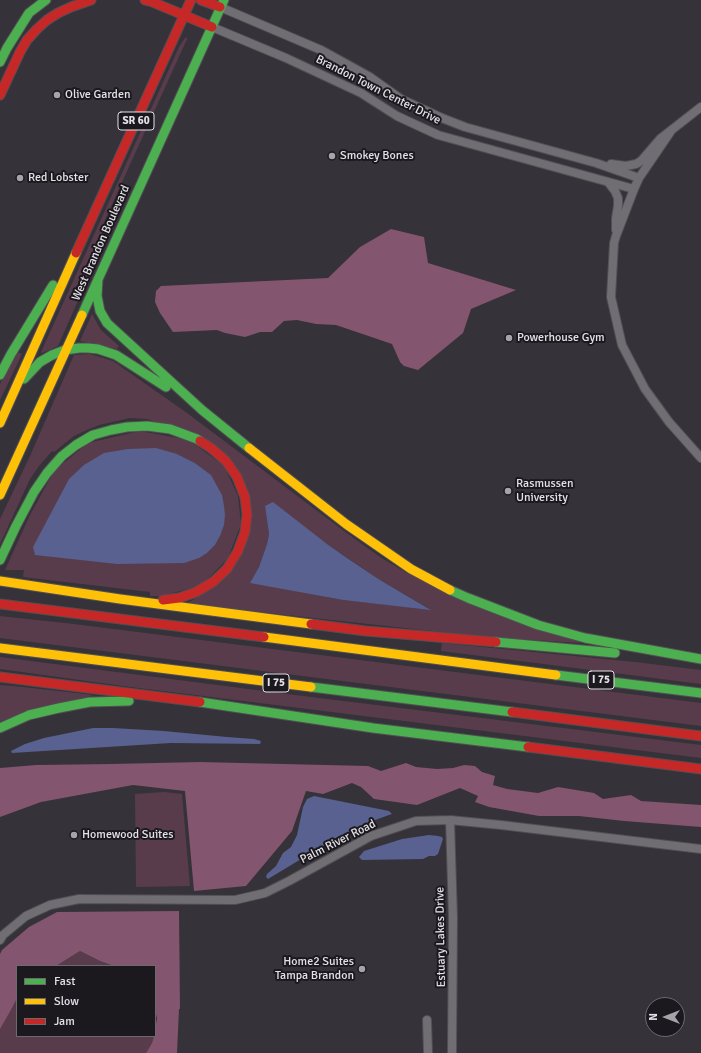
<!DOCTYPE html>
<style>
body{margin:0}
#map{position:relative;width:701px;height:1053px;overflow:hidden;background:#363239;font-family:Signika,sans-serif}
canvas{display:block}
.legend{position:absolute;left:16px;top:965px;width:140px;height:72px;box-sizing:border-box;background:#1c191e;border:1px solid #6c696f;margin:0;padding:5px 7px;list-style:none;font-size:12px;color:#e4e0e8}
.legend li{display:flex;align-items:center;gap:8px;height:20px}
.legend b{width:20px;border:1px solid #6c696f}
.north{position:absolute;left:645px;top:997px;width:40px;height:40px;box-sizing:border-box;background:#1c191e;border:1px solid #6c696f;border-radius:50%;rotate:270deg;font-size:11px;font-weight:700;line-height:16px;text-align:center;color:#e4e0e8}
.north::after{content:'';display:block;margin:auto;width:14px;height:18px;background:#a7a3ab;clip-path:polygon(50% 0,100% 100%,50% 72%,0 100%)}
</style>
<div id="map">
<canvas width="701" height="1053"></canvas>
<ul class="legend">
<li><b style="height:5px;background:#4caf50"></b>Fast</li>
<li><b style="height:5px;background:#ffc107"></b>Slow</li>
<li><b style="height:5px;background:#c62828"></b>Jam</li>
</ul>
<div class="north">N</div>
</div>
<script>
const context = document.querySelector('canvas').getContext('2d');
context.lineJoin = 'round';
function paint(path, color) { context.fillStyle = color; context.fill(path, 'evenodd'); }
const toPath = rows => new Path2D(rows.map(r => 'M' + r).join(''));
function trace(path, color, width, dash) { context.strokeStyle = color; context.lineWidth = width; context.lineCap = dash ? 'butt' : 'round'; context.setLineDash(dash || []); context.stroke(path); }
function label(font, color, halo, rows, align = 'center') {
  context.font = font + ' Signika,sans-serif'; context.lineWidth = 4; context.setLineDash([]); context.textBaseline = 'middle'; context.strokeStyle = halo; context.fillStyle = color; for (const [text, x, y, turn = 0] of rows) {
    context.save(); context.translate(x, y); context.rotate((+turn || 0) * Math.PI / 180); context.textAlign = isNaN(turn) ? turn : align; if (halo) context.strokeText(text, 0, 0); context.fillText(text, 0, 0); context.restore();
  }
}
paint(toPath([
 [185,38,187,38,187,39,104,222,99,253,58,346,42,353,41,352,150,111,179,47],
 [92,314,101,330,119,346,117,349,80,341],
 [17,352,22,354,0,400,0,384],
 [90,354,113,361,187,413,344,531,380,557,405,572,581,643,486,637,187,604,197,597,249,532,231,461,148,419,130,418,99,425,87,430,74,436,54,452,52,451,39,466,30,479,0,544,0,519,30,456,74,355],
 [265,506,327,544,380,580,430,609,343,600,251,582,259,567,267,544,269,534],
 [140,431,189,440,224,466,238,496,241,524,228,558,202,585,162,596,150,596,150,592,23,577,24,570,5,570,30,515,54,471,88,443],
 [177,454,195,463,211,475,220,536,215,545,207,553],
 [0,616,74,624,701,703,701,726,0,638],
 [442,643,635,662,701,670,701,684,441,651],
 [0,657,295,695,701,745,701,758,123,686,0,669],
 [0,685,14,686,94,695,0,722],
 [164,792,182,794,190,886,136,887,135,794],
 [80,951,100,961,114,966,56,966],
 [16,998,17,998,17,1036,154,1036,152,1043,146,1053,0,1053,0,1027,12,1008]
]), '#593c4b');
paint(toPath([
 [391,229,424,237,428,263,516,290,471,309,463,333,418,370,404,366,400,362,392,344,336,325,316,324,297,320,284,321,272,332,260,332,245,337,225,333,217,330,173,332,160,313,155,302,156,291,161,286,328,278,360,247],
 [200,762,368,766,381,771,406,763,416,767,437,769,453,768,464,765,475,766,482,772,495,776,493,785,507,789,538,793,558,787,594,793,603,799,631,795,641,801,701,805,701,827,624,821,579,816,539,816,489,807,475,802,478,796,460,788,417,805,374,799,361,787,352,783,323,794,306,791,292,831,246,886,194,891,185,791,133,785,41,802,0,817,0,768,36,765,111,764],
 [179,911,180,1009,179,1009,177,1053,146,1053,152,1043,154,1036,155,1036,155,1030,157,1018,155,1011,155,966,114,966,100,961,80,951,56,966,17,966,17,998,12,1008,0,1029,0,954,2,950,29,927,57,912]
]), '#83556e');
paint(toPath([
 [156,448,177,454,195,463,211,475,217,486,222,495,224,506,225,515,224,525,220,536,215,545,207,553,199,558,184,563,117,564,35,555,33,547,69,479,84,465,104,453,128,449],
 [273,502,327,544,350,560,380,580,431,610,343,600,250,583,259,567,267,544,269,534,265,506],
 [93,728,113,728,164,731,227,737,254,739,261,741,260,744,171,743,12,753,11,751,25,744,44,738],
 [314,796,389,811,392,814,389,815,367,823,336,838,268,879,266,877,267,874,276,866,283,853,291,847,297,835,303,807,307,799],
 [429,835,438,836,442,837,443,839,438,854,435,856,429,856,423,859,362,860,359,857,364,851,402,839]
]), '#58618f');
const street = toPath([
 [220,7,321,50,370,77,401,99,442,118,465,127,596,163,639,178],
 [212,27,286,58,361,93,397,116,438,135,634,189],
 [671,131,639,178,634,189,616,236,614,243,611,297,622,345,645,389,669,422,701,458],
 [611,164,626,166,636,164,641,161,660,139,701,107],
 [608,182,615,191,618,198,618,206,616,218,616,230],
 [450,820,453,918,452,1053],
 [0,940,3,935,26,916,50,905,79,899,235,900,265,893,289,881,371,836,416,821,450,820,501,825,701,849],
 [427,1020,428,1053]
]);
const fast = toPath([
 [0,62,7,48,29,13,46,0],
 [98,279,97,296,100,311,107,323,202,410,249,448],
 [82,315,224,0],
 [0,375,11,354,53,285],
 [24,379,40,362,52,355,65,350,79,348,88,348,98,349,116,355,166,387],
 [0,560,16,526,34,492,47,473,62,456,76,445,93,435,111,430,127,427,147,426,170,429,197,439,200,441],
 [450,590,468,598,538,625,585,638,701,659],
 [496,642,615,653],
 [556,675,701,693],
 [311,687,512,712],
 [200,702,373,728,528,747],
 [0,728,29,715,59,708,90,702,129,701]
]);
const slow = toPath([
 [0,423,76,253],
 [249,448,346,524,411,569,450,590],
 [0,495,82,315],
 [0,581,120,599,311,624],
 [264,637,556,675],
 [0,648,311,687]
]);
const jam = toPath([
 [145,0,150,1,212,27],
 [201,0,220,7],
 [0,95,20,52,27,40,37,29,47,20,58,13,71,7,91,0],
 [76,253,191,0],
 [163,600,179,598,196,592,213,582,227,569,238,551,245,532,247,515,245,497,237,477,226,461,211,448,200,441],
 [0,604,264,637],
 [311,624,366,631,496,642],
 [0,677,200,702],
 [512,712,701,736],
 [528,747,701,769]
]);
trace(street, '#514e54', 10);
trace(fast, '#514e54', 11);
trace(slow, '#514e54', 11);
trace(jam, '#514e54', 11);
trace(street, '#716e73', 8);
trace(fast, '#4caf50', 9);
trace(slow, '#ffc107', 9);
trace(jam, '#c62828', 9);
for (const [x, y, r, color] of [
 [57,95,4,"#a7a3ab"],
 [332,156,4,"#a7a3ab"],
 [20,178,4,"#a7a3ab"],
 [509,338,4,"#a7a3ab"],
 [508,491,4,"#a7a3ab"],
 [74,835,4,"#a7a3ab"],
 [362,969,4,"#a7a3ab"]
]) { const dot = new Path2D(); dot.arc(x, y, r, 0, 2 * Math.PI); context.fillStyle = color; context.fill(dot); trace(dot, '#1c191e', 1.5); }
for (const [x, y, w] of [
 [136,121,36],
 [601,680,26],
 [276,683,26]
]) { const box = new Path2D(); box.roundRect(x - w / 2, y - 9, w, 18, 3); context.fillStyle = '#1c191e'; context.fill(box); trace(box, '#e4e0e8', 1); }
label('bold 11px', '#e4e0e8', null, [
 ["SR 60",136,121],
 ["I 75",601,680],
 ["I 75",276,683]
]);
label('12px', '#e4e0e8', '#1c191e', [
 ["Brandon Town Center Drive",378,90,27],
 ["West Brandon Boulevard",101,243,-66],
 ["Palm River Road",338,842,-27],
 ["Estuary Lakes Drive",441,937,-91]
]);
label('12px', '#e4e0e8', '#1c191e', [
 ["Olive Garden",65,95],
 ["Smokey Bones",340,156],
 ["Red Lobster",28,178],
 ["Powerhouse Gym",517,338],
 ["Rasmussen",516,484],
 ["University",516,498],
 ["Homewood Suites",82,835],
 ["Home2 Suites",354,962,"right"],
 ["Tampa Brandon",354,976,"right"]
], 'left');
</script>
